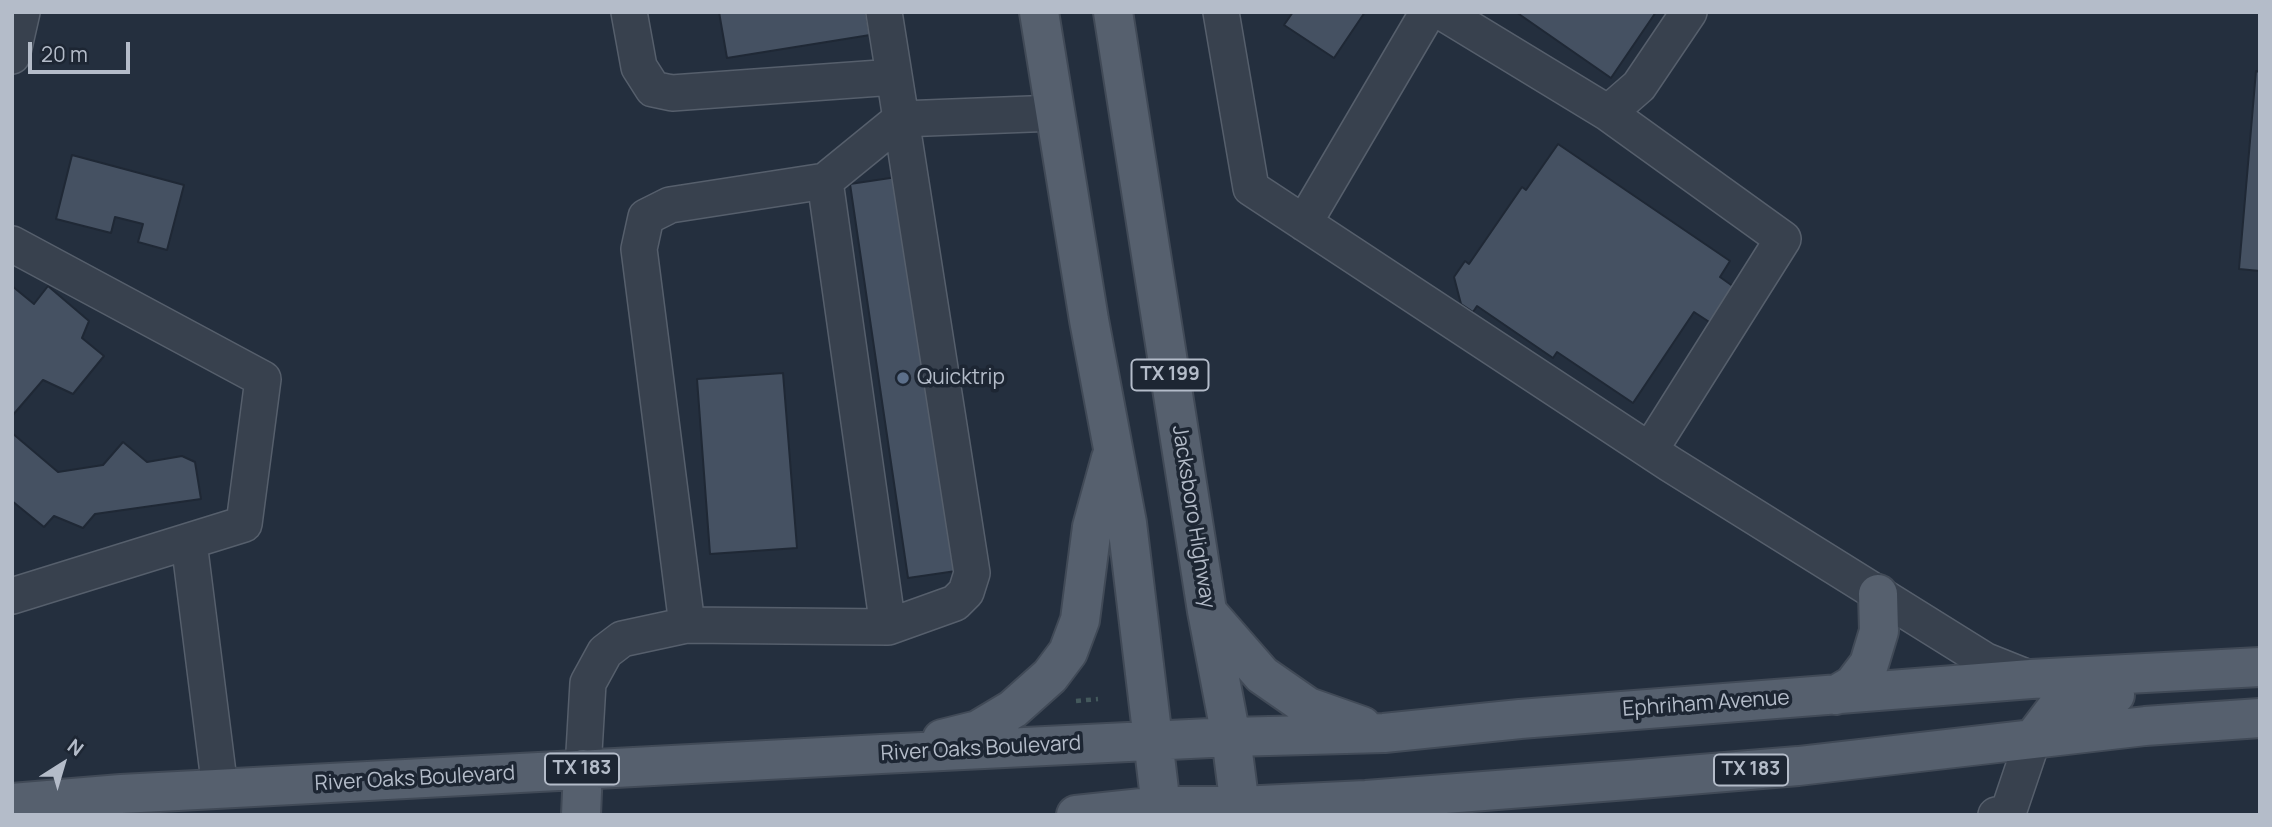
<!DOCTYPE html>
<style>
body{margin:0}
#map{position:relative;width:2272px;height:827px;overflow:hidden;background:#242f3e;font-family:Manrope,sans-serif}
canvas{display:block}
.frame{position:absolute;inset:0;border:14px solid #b4bcc9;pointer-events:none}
.north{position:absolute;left:28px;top:729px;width:70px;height:70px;-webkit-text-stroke:5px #1d2633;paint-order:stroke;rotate:37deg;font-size:19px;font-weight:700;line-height:28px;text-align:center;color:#b4bcc9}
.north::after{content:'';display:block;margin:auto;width:24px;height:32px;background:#b4bcc9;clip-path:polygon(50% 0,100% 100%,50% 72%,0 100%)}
.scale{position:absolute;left:28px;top:42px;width:102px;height:32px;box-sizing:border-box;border:4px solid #b4bcc9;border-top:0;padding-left:9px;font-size:21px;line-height:24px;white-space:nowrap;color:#b4bcc9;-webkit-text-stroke:5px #1d2633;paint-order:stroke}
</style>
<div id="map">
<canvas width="2272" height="827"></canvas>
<div class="frame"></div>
<div class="north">N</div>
<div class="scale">20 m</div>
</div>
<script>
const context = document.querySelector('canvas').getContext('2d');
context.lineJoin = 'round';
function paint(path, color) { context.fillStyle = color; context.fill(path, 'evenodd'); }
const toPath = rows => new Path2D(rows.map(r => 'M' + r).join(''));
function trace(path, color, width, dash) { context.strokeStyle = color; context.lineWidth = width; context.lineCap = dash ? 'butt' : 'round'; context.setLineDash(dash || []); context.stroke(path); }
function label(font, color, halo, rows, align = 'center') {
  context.font = font + ' Manrope,sans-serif'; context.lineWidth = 7; context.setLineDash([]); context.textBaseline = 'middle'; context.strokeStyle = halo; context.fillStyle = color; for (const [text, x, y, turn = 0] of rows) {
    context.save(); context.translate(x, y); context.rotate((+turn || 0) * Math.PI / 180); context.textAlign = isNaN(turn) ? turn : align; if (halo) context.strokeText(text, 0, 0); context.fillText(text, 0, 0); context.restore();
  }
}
const building = toPath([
 [719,12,866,12,870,35,727,58,719,12],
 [1293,12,1365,12,1334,58,1284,25,1293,12],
 [1516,12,1656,12,1611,78,1516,12],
 [2256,71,2260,72,2260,271,2239,269,2256,71],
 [1558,144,1730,261,1720,277,1741,292,1717,327,1694,312,1633,403,1557,352,1553,358,1477,306,1473,312,1461,304,1454,277,1465,261,1469,264,1522,187,1526,190,1558,144],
 [72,155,184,185,167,250,138,242,143,224,115,217,111,233,56,219,72,155],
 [897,177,956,571,908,578,850,184,897,177],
 [12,286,34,304,48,286,89,321,82,338,104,356,73,394,43,380,12,416,12,286],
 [783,373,797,548,710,554,697,379,783,373],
 [12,433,58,472,103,465,123,442,147,462,182,456,195,462,201,499,95,514,83,528,54,516,44,527,12,501,12,433]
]);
paint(building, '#455162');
trace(building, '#1f2835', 2);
const minor = toPath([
 [629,12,639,67,653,89,672,93,894,77],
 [884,12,901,119,1056,113],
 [1221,12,1251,188,1670,464,1986,661,2031,679],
 [1442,12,1608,113,1639,86,1689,12],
 [12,56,22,12],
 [1608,113,1783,239,1650,450],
 [901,119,972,573,966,592,955,603,888,627,687,625,639,249,646,217,670,205,825,181,901,119],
 [825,181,888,627],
 [1304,223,1428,12],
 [12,244,263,379,244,524,12,596],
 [189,542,220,789],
 [583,769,588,683,605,652,622,639,687,625],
 [1996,815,2008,813,2033,739]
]);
const major = toPath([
 [1039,12,1089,320,1127,523,1162,815],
 [1113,12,1207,611,1231,737,1241,815],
 [1208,613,1262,675,1308,707,1362,726],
 [1836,695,1853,685,1869,664,1879,631,1878,594],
 [942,739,978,730,1013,709,1050,676,1068,652,1080,620,1092,527,1111,458],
 [2033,739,2055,710,2073,699,2115,695],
 [12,803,121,794,881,754,1231,737,1384,733,1520,719,2031,679,2260,667],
 [581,815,583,769],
 [1076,815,1161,806,1240,806,1366,800,1628,780,1798,766,2145,726,2260,718]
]);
trace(minor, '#565f6c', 38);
trace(major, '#414a57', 42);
trace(toPath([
 [1076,701,1098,699]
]), '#44595c', 4.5, [5, 5]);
trace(minor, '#38414e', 35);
trace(major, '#56606e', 38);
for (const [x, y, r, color] of [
 [903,378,7,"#5c6f8a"]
]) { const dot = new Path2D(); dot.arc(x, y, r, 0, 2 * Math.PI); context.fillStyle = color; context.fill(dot); trace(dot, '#1d2633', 2.5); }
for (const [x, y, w] of [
 [1170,375,77],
 [582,769,74],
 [1751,770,74]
]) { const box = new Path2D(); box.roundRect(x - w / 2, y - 15.5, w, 31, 5); context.fillStyle = '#1d2633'; context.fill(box); trace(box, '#b4bcc9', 2); }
label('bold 19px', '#b4bcc9', null, [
 ["TX 199",1170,375],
 ["TX 183",582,769],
 ["TX 183",1751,770]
]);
label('21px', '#b4bcc9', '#1d2633', [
 ["Quicktrip",917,378]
], 'left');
label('21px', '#b4bcc9', '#1d2633', [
 ["Jacksboro Highway",1193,517,81],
 ["Ephriham Avenue",1706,704,-4],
 ["River Oaks Boulevard",981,749,-3],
 ["River Oaks Boulevard",415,779,-3]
]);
</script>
